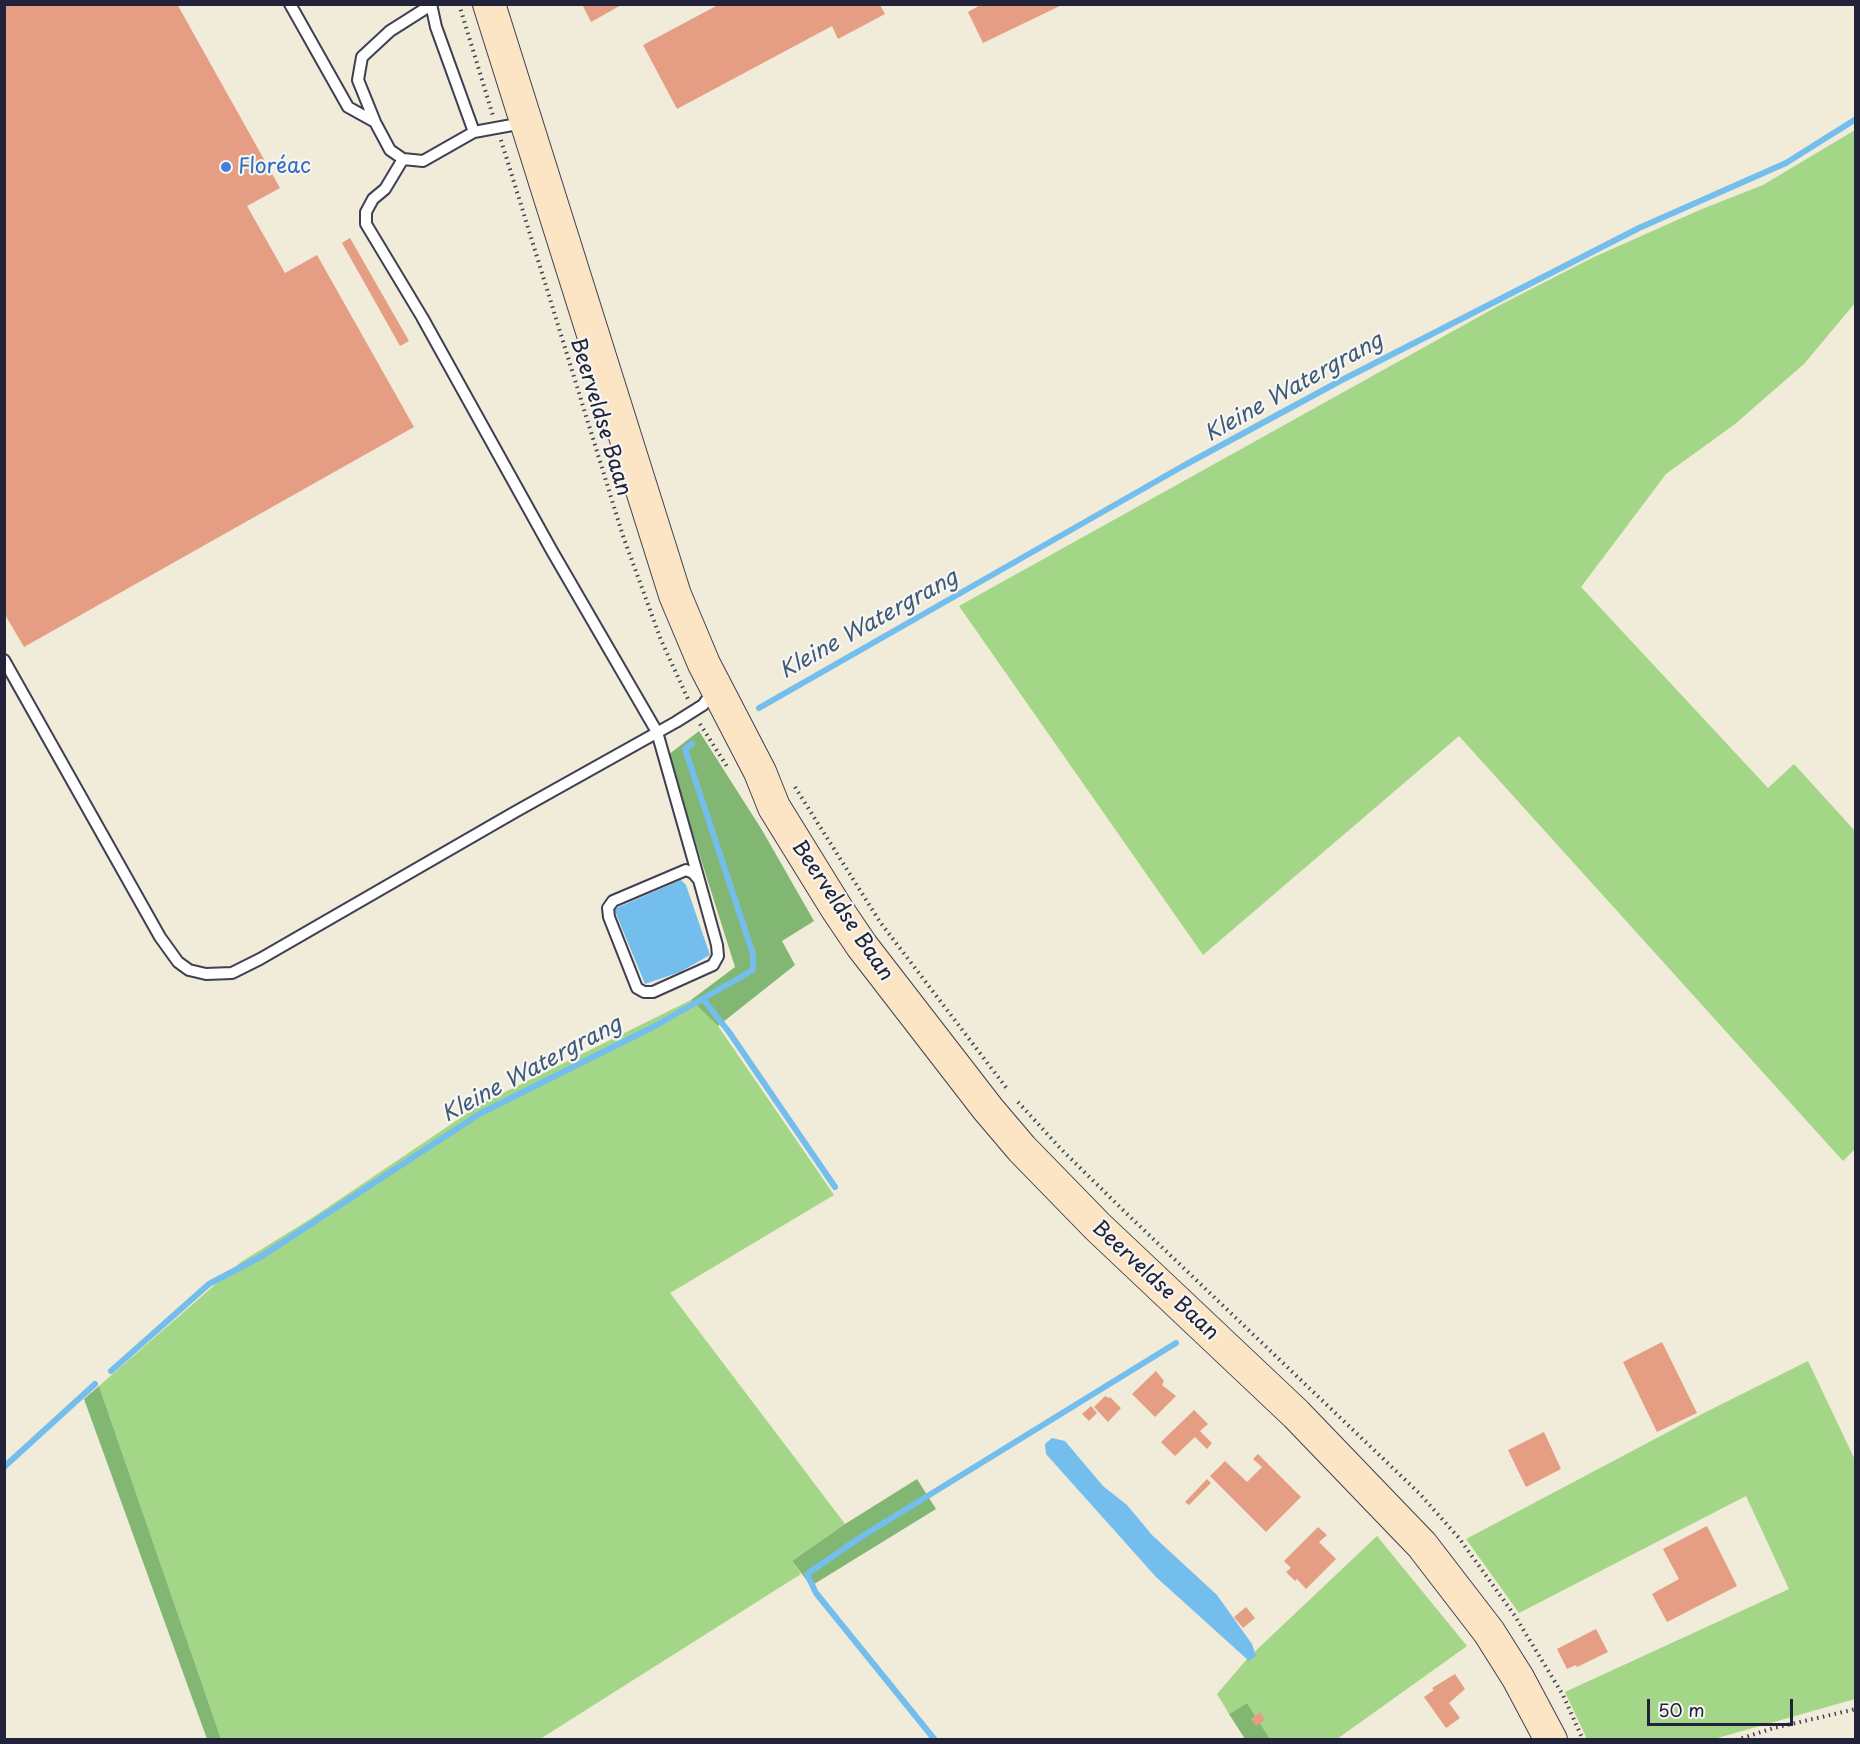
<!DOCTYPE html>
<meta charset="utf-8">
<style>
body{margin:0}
#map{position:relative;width:1860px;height:1744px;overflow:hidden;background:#f1ebd9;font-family:"Playpen Sans",sans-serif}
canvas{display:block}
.frame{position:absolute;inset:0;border:6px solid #22223b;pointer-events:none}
.scale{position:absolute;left:1647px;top:1699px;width:146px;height:27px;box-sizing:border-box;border:3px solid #22223b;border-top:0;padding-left:8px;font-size:18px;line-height:21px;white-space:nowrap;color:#22223b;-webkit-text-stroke:4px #f6f6f2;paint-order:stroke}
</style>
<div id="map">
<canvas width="1860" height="1744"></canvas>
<div class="frame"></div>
<div class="scale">50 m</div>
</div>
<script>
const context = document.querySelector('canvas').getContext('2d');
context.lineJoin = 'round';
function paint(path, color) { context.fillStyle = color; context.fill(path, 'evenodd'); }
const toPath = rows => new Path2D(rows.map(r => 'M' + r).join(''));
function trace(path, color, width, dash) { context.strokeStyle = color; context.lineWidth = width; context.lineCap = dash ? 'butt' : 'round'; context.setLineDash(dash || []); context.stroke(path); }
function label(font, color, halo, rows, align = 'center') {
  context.font = font + ' "Playpen Sans",sans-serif'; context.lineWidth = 4.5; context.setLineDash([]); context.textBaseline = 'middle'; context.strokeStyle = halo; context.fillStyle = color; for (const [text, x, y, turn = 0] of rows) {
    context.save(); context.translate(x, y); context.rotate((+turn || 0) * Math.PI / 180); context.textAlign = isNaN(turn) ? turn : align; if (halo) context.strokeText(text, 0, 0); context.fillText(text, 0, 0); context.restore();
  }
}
paint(toPath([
 [1855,130,1855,303,1804,364,1735,424,1666,474,1581,587,1768,788,1794,764,1855,831,1855,1149,1843,1161,1459,736,1203,955,959,606,1500,305,1594,257,1702,209,1763,185],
 [691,1000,718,1026,834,1195,670,1293,845,1524,792,1561,801,1574,540,1739,221,1739,99,1386,241,1262,312,1218,481,1104],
 [1808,1361,1855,1460,1855,1699,1714,1739,1587,1739,1565,1692,1789,1589,1746,1496,1519,1613,1466,1539,1702,1414],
 [1377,1536,1467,1646,1337,1739,1270,1739,1247,1703,1229,1714,1217,1694,1247,1659]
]), '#a3d686');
paint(toPath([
 [699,731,762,830,814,921,782,941,795,965,718,1026,691,1000,735,967,668,755],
 [99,1386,221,1739,207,1739,84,1399],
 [917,1479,936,1509,811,1586,792,1561,845,1524],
 [1247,1703,1270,1739,1245,1739,1229,1714]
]), '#82b773');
paint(toPath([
 [681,880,686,885,710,955,680,972,645,984,614,909],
 [1052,1438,1065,1441,1103,1486,1127,1505,1152,1535,1217,1595,1252,1644,1256,1656,1249,1661,1156,1577,1046,1454,1045,1444]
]), '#74beed');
trace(toPath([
 [759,708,1183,466,1340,381,1639,228,1786,163,1856,119],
 [703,999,729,1032,835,1187],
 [111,1371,209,1284,262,1256,481,1113,653,1027,753,970,753,954,685,749,692,744],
 [4,1467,95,1384],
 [935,1740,816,1593,807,1574,861,1537,1176,1343]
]), '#74beed', 6);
paint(toPath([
 [4,4,177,4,280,188,247,206,285,273,317,255,414,427,24,647,4,613],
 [582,4,623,4,591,22],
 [982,4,1064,4,983,43,968,12],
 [718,5,880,5,885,14,838,39,832,26,677,109,643,45],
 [350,238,409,341,400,346,342,243],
 [1662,1342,1697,1413,1657,1432,1623,1362],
 [1156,1371,1164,1381,1162,1385,1176,1396,1155,1417,1132,1394],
 [1105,1396,1109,1398,1110,1397,1121,1408,1108,1422,1094,1407],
 [1091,1406,1097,1413,1089,1421,1082,1414],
 [1194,1410,1208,1424,1200,1431,1212,1443,1207,1449,1195,1437,1175,1456,1161,1442],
 [1544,1432,1561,1469,1526,1487,1508,1450],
 [1258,1454,1301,1497,1266,1532,1210,1476,1225,1461,1247,1482,1262,1467,1253,1459],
 [1207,1479,1211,1483,1189,1505,1185,1502],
 [1707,1526,1737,1586,1667,1622,1652,1594,1679,1579,1663,1549],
 [1318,1527,1327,1535,1319,1542,1336,1559,1306,1589,1297,1579,1295,1581,1286,1572,1291,1568,1284,1561],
 [1246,1607,1255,1618,1243,1628,1234,1617],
 [1596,1629,1608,1652,1577,1667,1576,1665,1567,1669,1557,1649],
 [1455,1674,1465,1689,1449,1703,1460,1718,1446,1728,1424,1697,1434,1690,1432,1688],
 [1260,1712,1265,1720,1256,1726,1251,1719]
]), '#e59d83');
const service = toPath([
 [290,4,348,107,375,122],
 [431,4,436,27,474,132],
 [431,5,390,31,362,57,358,80,375,122,390,150,403,159,423,161,474,132,523,123],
 [403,159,385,189,373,199,366,212,366,224,422,317,552,551,657,732,699,880,717,945,718,956,713,965,653,992,644,992,637,988,609,917,608,908,613,901,686,870,693,873,699,880],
 [4,660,160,937,178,962,189,970,206,974,232,973,260,959,515,812,676,722,703,705,714,690]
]);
const secondary = toPath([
 [489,4,675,595,704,664,760,772,774,807,837,909,862,946,988,1109,1022,1149,1098,1227,1296,1414,1422,1545,1489,1632,1518,1678,1551,1740]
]);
trace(service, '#414053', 14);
trace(secondary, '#414053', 34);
trace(toPath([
 [459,4,493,116],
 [501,140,623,536,661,640,688,699],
 [700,724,728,768],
 [795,787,880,922,1008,1090],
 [1018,1102,1061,1149,1124,1211,1419,1493,1459,1538,1515,1616,1563,1695,1583,1740],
 [1736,1740,1774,1728,1856,1709]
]), '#414053', 4, [1.5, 4.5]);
trace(service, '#fff', 10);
trace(secondary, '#fce5c4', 32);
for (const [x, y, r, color] of [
 [226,167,6,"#3f7fe0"]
]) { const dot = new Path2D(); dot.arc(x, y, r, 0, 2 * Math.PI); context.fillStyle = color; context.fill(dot); trace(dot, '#f6f6f2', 2); }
label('21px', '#366cbe', '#f6f6f2', [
 ["Floréac",238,167]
], 'left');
label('21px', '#22223b', '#f6f6f2', [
 ["Beerveldse Baan",600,417,73],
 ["Beerveldse Baan",842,911,56],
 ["Beerveldse Baan",1155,1281,43]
]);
label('italic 22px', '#3f5979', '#f6f6f2', [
 ["Kleine Watergrang",1294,388,-29],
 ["Kleine Watergrang",869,625,-29],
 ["Kleine Watergrang",532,1070,-28]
]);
</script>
